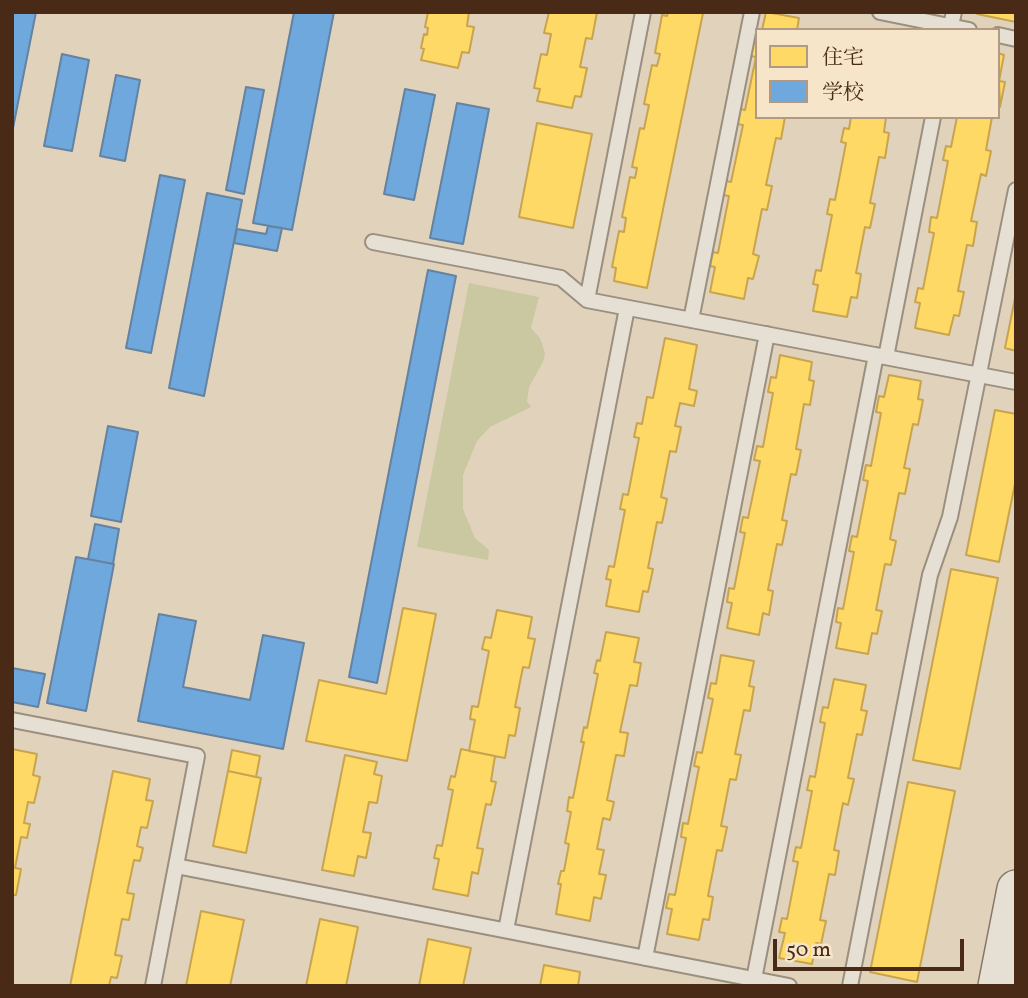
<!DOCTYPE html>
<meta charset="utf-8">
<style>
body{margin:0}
#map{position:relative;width:1028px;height:998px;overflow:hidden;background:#e1d3bb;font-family:Vollkorn,"Noto Serif SC",serif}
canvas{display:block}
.frame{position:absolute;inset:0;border:14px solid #492a17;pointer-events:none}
.legend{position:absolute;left:755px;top:28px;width:245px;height:91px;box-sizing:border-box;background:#f6e5c8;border:2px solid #b19a81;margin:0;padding:9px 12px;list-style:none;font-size:21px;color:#492a17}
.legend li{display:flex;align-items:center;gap:14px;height:35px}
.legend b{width:35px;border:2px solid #b19a81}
.scale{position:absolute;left:773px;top:939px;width:191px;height:32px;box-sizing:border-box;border:4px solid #492a17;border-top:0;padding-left:9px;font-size:21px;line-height:24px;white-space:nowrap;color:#492a17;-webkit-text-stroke:5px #f6e5c8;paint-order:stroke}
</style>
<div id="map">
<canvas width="1028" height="998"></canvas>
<div class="frame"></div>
<ul class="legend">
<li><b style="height:19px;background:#ffd966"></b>住宅</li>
<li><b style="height:19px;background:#6fa8dc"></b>学校</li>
</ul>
<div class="scale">50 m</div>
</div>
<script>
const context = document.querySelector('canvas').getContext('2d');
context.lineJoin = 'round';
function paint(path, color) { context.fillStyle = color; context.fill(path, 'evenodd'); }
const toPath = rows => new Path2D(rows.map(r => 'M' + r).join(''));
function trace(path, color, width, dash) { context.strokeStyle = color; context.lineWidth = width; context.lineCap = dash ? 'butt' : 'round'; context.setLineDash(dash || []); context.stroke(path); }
paint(toPath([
 [469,283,539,297,531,328,540,338,545,353,543,362,529,387,527,401,531,407,490,427,477,441,463,475,463,509,475,538,489,550,488,560,417,547]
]), '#c9c8a1');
const homes = toPath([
 [428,12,469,12,467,26,474,27,469,53,462,52,458,68,421,60,424,49,421,48,424,34,427,35,428,28,425,27,428,12],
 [549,12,597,12,592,39,586,38,580,67,587,68,581,97,575,96,572,108,537,101,540,89,534,88,541,54,547,55,551,34,544,33,549,12],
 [668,12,703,13,647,288,614,281,616,268,612,267,619,231,624,232,626,218,622,217,630,177,635,178,637,168,632,167,640,128,644,129,649,105,644,104,652,65,657,66,660,54,655,53,662,15,667,16,668,12],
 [766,12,799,18,797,30,762,30,766,12],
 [978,12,1016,12,1016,22,977,14,978,12],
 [754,40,757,41,757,117,785,117,781,139,776,138,766,185,772,186,767,210,762,209,753,254,759,256,753,279,748,278,744,299,710,292,715,267,710,266,713,252,718,253,729,196,723,195,726,181,731,182,743,125,737,124,740,109,745,110,756,57,751,56,754,40],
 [998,53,1004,55,999,81,1005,82,1000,107,998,53],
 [851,117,886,117,884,132,889,133,885,158,879,157,870,203,875,204,870,228,865,227,856,273,861,274,857,298,851,297,847,317,813,311,818,285,813,284,816,270,821,271,832,215,827,214,830,199,835,200,846,143,841,142,844,128,849,129,851,117],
 [957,117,992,117,986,150,991,151,986,176,981,174,971,221,977,222,973,246,967,245,958,291,964,292,959,316,954,315,949,335,915,328,920,303,915,302,918,288,923,289,934,233,929,232,931,217,937,218,948,161,943,160,946,146,951,147,957,117],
 [537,123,592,134,573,228,519,217,537,123],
 [1016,293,1016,351,1005,348,1016,293],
 [665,338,697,345,689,389,697,391,694,406,680,403,675,426,681,427,676,452,670,451,661,497,667,499,662,523,657,522,648,568,653,569,648,592,643,591,639,612,606,606,611,580,606,579,609,566,614,567,625,510,620,509,623,494,628,495,639,438,634,437,637,423,642,424,647,397,653,398,665,338],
 [780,355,812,362,809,380,814,381,810,405,804,404,796,449,801,450,796,475,791,474,782,520,787,521,782,545,777,544,768,590,773,591,769,615,763,613,759,635,727,628,732,603,727,602,729,588,734,589,745,533,740,532,743,517,748,518,760,461,754,460,757,446,763,447,773,393,768,392,771,377,776,378,780,355],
 [889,375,921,381,918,399,923,400,918,425,913,424,904,468,910,469,905,494,899,493,890,539,896,541,891,565,885,564,876,610,882,611,877,634,872,633,868,654,836,648,841,623,836,622,838,608,843,609,854,552,849,551,852,536,857,537,868,481,863,480,866,465,871,466,881,413,876,412,879,396,884,397,889,375],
 [995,410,1016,414,1016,479,999,562,966,555,995,410],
 [951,569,998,578,960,769,913,760,951,569],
 [403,608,436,614,407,761,306,741,319,680,386,694,403,608],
 [497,610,532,617,528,638,535,639,529,668,523,667,515,707,520,708,515,736,509,735,505,758,469,751,475,720,470,719,472,706,478,707,489,651,482,649,485,637,491,638,497,610],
 [606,632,639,638,634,662,641,663,637,686,630,685,620,732,628,733,624,756,616,755,607,800,614,802,610,820,603,818,597,849,604,850,599,874,606,875,601,899,594,897,590,921,556,914,561,884,558,884,561,871,564,871,569,844,565,843,571,812,567,811,569,797,573,798,584,742,581,742,584,727,587,728,598,674,594,673,597,660,600,661,606,632],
 [721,655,754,661,749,686,754,687,750,711,744,710,735,754,741,755,736,780,730,779,721,826,727,827,722,851,717,850,708,896,713,897,709,920,703,919,699,940,667,934,672,909,666,908,669,894,675,895,686,838,681,837,683,823,688,824,699,767,694,766,697,752,702,753,713,699,708,698,711,683,716,684,721,655],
 [834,679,866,685,861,710,867,711,862,735,857,734,848,778,854,779,848,805,843,803,834,850,839,851,835,875,829,874,820,920,826,921,821,944,816,943,812,964,779,958,785,933,779,932,782,918,787,919,798,862,793,861,796,847,801,848,812,791,807,790,810,776,815,777,825,723,820,722,823,707,828,708,834,679],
 [12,749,37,754,33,775,40,777,34,803,28,802,24,823,30,824,27,838,21,837,15,868,21,869,16,895,12,895,12,749],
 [461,749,495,756,491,781,496,782,491,805,486,804,477,848,483,849,478,874,472,872,468,896,433,889,439,859,434,858,437,845,442,846,453,790,448,789,451,776,455,777,461,749],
 [232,750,260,756,256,777,228,771,232,750],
 [345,755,377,762,374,774,382,776,377,803,369,802,363,832,371,833,366,858,358,856,354,876,322,870,345,755],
 [113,771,150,779,146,800,153,801,147,828,141,827,137,846,143,848,140,861,134,860,127,893,134,894,129,920,122,919,115,955,122,956,117,978,111,977,109,986,70,986,113,771],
 [228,771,261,778,246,853,213,846,228,771],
 [908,782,955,791,917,982,870,972,908,782],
 [201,911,244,920,230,986,186,986,201,911],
 [320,919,358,927,346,986,306,986,320,919],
 [428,939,471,948,463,986,419,986,428,939],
 [544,965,580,972,578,986,540,986,544,965]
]);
paint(homes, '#ffd966');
trace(homes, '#c8a44e', 2);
const schools = toPath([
 [12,12,36,12,12,133,12,12],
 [294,12,334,12,292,230,253,223,294,12],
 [62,54,89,60,72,151,44,146,62,54],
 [116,75,140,80,125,161,100,156,116,75],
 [246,87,264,90,244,194,226,190,246,87],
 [405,89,435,95,414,200,384,194,405,89],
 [457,103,489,109,463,244,430,238,457,103],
 [160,175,185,180,151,353,126,348,160,175],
 [207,193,242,200,204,396,169,388,207,193],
 [268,226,282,228,277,251,234,243,237,229,266,234,268,226],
 [428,270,456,276,377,683,349,677,428,270],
 [108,426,138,432,121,522,91,516,108,426],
 [95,524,119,529,113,564,88,559,95,524],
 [76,557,114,564,86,711,47,703,76,557],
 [159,614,196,621,183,687,250,700,263,635,304,643,283,749,138,721,159,614],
 [12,668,45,674,38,707,12,702,12,668]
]);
paint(schools, '#6fa8dc');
trace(schools, '#6482a1', 2);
const lane = toPath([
 [880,12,969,30],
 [950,30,954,12],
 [998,35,1016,39],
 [373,242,561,278,587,300,1016,382],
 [587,300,643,12],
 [691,320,752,12],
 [886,357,933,117],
 [12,720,197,756,153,986],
 [176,866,789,986],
 [506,930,627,308],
 [645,958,767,334],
 [754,979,876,355],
 [850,986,930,575,950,517,1016,190]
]);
const secondary = toPath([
 [997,986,1016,889]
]);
trace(lane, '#9b8f7f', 18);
trace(secondary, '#85786a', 40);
trace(lane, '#e6dfd3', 14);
trace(secondary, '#e6dfd3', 37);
</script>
